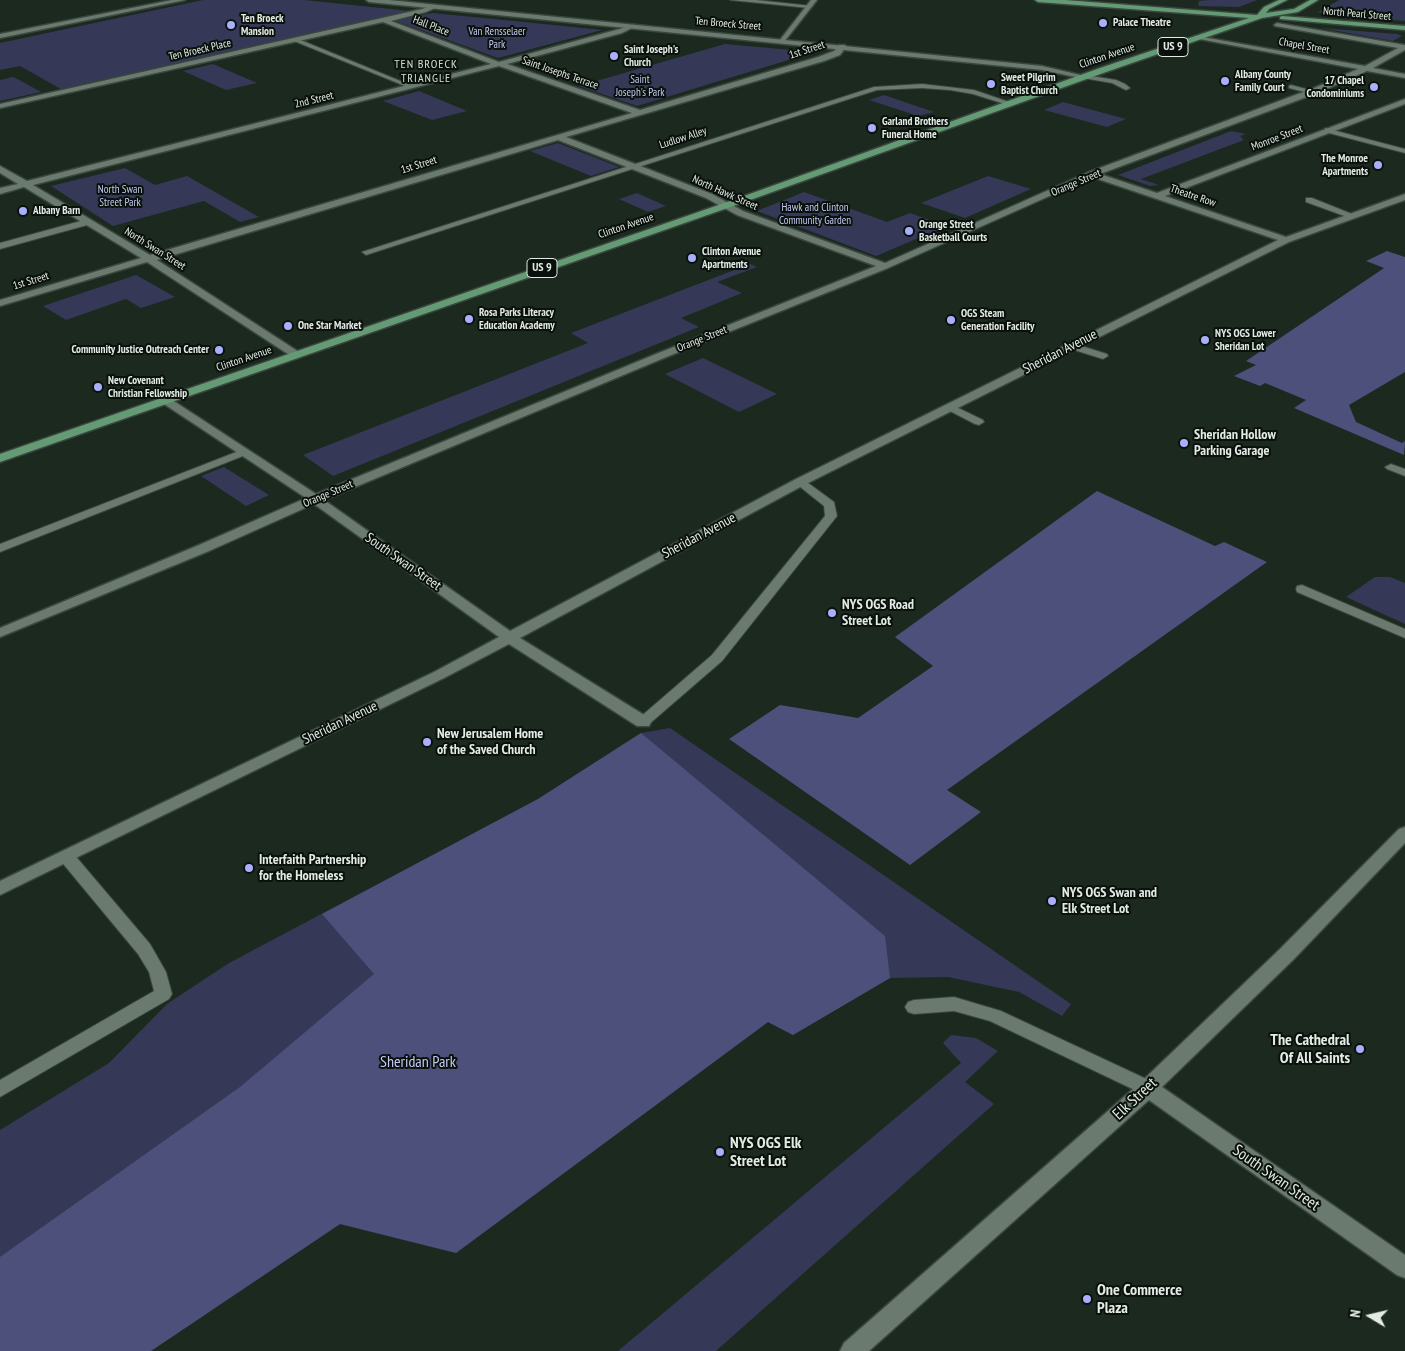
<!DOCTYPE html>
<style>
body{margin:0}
#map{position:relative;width:1405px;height:1351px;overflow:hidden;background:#1b291f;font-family:"PT Sans Narrow",sans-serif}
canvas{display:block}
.north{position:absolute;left:1345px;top:1291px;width:50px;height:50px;-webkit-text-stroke:4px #0a100b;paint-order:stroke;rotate:279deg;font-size:14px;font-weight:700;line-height:20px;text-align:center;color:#e2ebe4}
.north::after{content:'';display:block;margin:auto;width:18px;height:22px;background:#e2ebe4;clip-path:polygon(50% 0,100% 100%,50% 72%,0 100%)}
</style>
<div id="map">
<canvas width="1405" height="1351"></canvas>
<div class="north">N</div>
</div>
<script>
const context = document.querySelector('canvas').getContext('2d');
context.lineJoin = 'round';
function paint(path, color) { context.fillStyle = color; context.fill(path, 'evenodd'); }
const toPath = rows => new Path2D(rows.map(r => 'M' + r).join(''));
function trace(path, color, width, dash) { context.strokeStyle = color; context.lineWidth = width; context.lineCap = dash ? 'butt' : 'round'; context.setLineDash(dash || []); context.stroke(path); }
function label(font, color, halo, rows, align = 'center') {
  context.font = font + ' "PT Sans Narrow",sans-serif'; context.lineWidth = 4; context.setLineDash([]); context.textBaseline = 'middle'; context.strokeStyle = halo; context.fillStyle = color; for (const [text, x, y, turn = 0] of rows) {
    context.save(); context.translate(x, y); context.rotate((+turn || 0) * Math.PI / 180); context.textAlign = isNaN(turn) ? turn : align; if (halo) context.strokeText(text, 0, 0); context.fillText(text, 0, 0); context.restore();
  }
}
paint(toPath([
 [203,0,304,0,410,11,61,89,20,66,0,70,0,43],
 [1209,0,1257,0,1239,7,1198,6,1199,1],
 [1339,0,1405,0,1405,21,1327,15,1318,12],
 [432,13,514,21,602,30,498,58,396,21],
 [1321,28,1397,34,1402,36,1393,41],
 [725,44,802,51,805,55,637,106,579,86],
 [213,64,257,83,226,90,183,71],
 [13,77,21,81,41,92,0,101,0,80],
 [419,91,467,111,432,120,383,101],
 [884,95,934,112,918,116,869,100],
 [1063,102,1126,119,1107,127,1044,110],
 [1231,131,1246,134,1240,136,1244,140,1141,179,1159,185,1150,186,1118,175],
 [558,143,619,167,591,176,530,151],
 [125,168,155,185,187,176,259,217,240,222,204,201,113,226,51,186],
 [988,176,1031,189,965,218,921,203],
 [804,192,887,222,910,213,947,226,876,256,757,211],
 [637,193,666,206,648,212,619,199],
 [750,264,757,267,717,282,742,293,681,318,699,327,333,476,303,455,588,343,571,333],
 [136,275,175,297,141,308,126,299,66,320,43,306],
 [703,358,777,394,739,412,665,374],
 [224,467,269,495,246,506,201,476],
 [1375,577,1390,577,1405,583,1405,624,1346,597],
 [670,728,1071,1004,1062,1016,1019,992,948,977,890,978,793,1035,768,1022,456,1253,340,1224,151,1351,0,1351,0,1130,109,1063,167,1004,229,963,538,799,641,733],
 [951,1035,976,1038,998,1051,965,1082,994,1104,716,1351,618,1351,961,1063,943,1043]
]), '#353957');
paint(toPath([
 [1387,251,1405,257,1405,372,1349,405,1356,422,1402,443,1405,441,1404,455,1294,408,1306,400,1265,383,1260,386,1234,376,1256,365,1246,361,1384,268,1366,261],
 [1097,491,1215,546,1224,542,1267,562,947,790,981,812,910,865,729,739,780,705,858,718,933,666,895,637],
 [641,733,885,936,890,978,793,1035,768,1022,456,1253,340,1224,151,1351,0,1351,0,1257,240,1087,374,974,322,914,538,799]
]), '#4c507a');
const lane = toPath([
 [730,0,756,0,812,6,809,8,730,0],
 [294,39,298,39,415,87,410,88,294,41,294,39],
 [1085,75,1116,80,1125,84,1130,88,1126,90,1112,83,1083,78,1082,77,1085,75],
 [922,84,974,90,1015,104,1011,106,973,94,950,90,922,88,877,90,369,254,366,255,362,252,874,87,922,84],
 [1291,85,1314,91,1316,92,1312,94,1289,88,1289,86,1291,85],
 [1325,128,1405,149,1405,153,1325,132,1325,128],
 [1306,198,1312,198,1357,216,1350,218,1306,202,1306,198],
 [88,219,92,222,91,224,0,249,0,243,88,219],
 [1072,343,1107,354,1108,356,1103,359,1068,348,1067,346,1072,343],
 [950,404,983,420,984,422,979,425,975,424,946,409,945,407,946,405,950,404],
 [244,449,248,450,250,452,248,454,0,552,0,544,244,449],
 [1391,464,1405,469,1405,476,1387,469,1385,467,1391,464],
 [800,479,804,480,834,502,837,516,722,661,648,725,638,725,636,722,638,719,712,655,825,516,824,506,794,482,800,479],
 [1302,585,1405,629,1405,638,1297,592,1296,589,1297,586,1302,585],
 [66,850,72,852,150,944,166,972,172,994,169,999,0,1097,0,1080,154,991,149,972,138,954,60,860,58,856,60,852,66,850],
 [954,997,1001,1011,1155,1083,1157,1088,1155,1093,1148,1096,1141,1093,990,1021,954,1011,914,1014,908,1012,905,1007,908,1002,914,1000,954,997]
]);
const street = toPath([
 [811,0,817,0,784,42,780,42,780,40,811,0],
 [433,5,436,7,435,8,426,12,391,21,499,62,634,25,634,27,622,33,507,64,640,110,818,57,834,51,839,45,845,45,846,47,840,55,824,61,566,137,712,194,743,211,885,263,1089,172,1314,88,1358,69,1199,39,1197,38,1197,36,1365,66,1398,48,1275,26,1274,25,1277,23,1405,45,1405,50,1373,68,1405,74,1405,78,1367,71,1320,92,1100,174,1157,193,1405,99,1405,104,1165,196,1286,237,1405,194,1405,200,1289,242,804,485,520,638,649,718,651,722,649,726,637,726,509,644,444,678,0,895,0,881,434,672,499,637,314,504,209,551,0,637,0,628,199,545,306,498,161,402,159,400,161,398,169,398,316,494,656,354,876,266,737,215,706,198,558,140,157,260,299,352,300,354,299,356,291,356,147,262,0,306,0,300,141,258,24,187,0,194,0,188,18,184,0,173,0,166,27,181,491,64,383,22,0,108,0,104,422,9,433,5],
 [499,66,632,113,150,255,33,185,499,66],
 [1092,177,1278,240,796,479,510,631,324,500,664,358,888,268,1092,177],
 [1405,827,1405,843,1294,959,1162,1087,1405,1255,1405,1278,1397,1275,1149,1100,869,1351,840,1351,844,1343,1141,1082,1280,949,1399,829,1405,827]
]);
const secondary = toPath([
 [172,0,185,0,0,38,0,34,172,0],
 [366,0,389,0,1042,66,1089,77,1085,79,1042,70,369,2,366,0]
]);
const primary = toPath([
 [1035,0,1065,0,1257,15,1264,7,1279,0,1287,0,1269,9,1266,13,1294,9,1310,0,1318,0,1298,12,1262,18,1106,72,739,204,0,462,0,454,733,200,1100,68,1249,18,1038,2,1035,0],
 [1282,16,1405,26,1405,30,1280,19,1280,17,1282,16]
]);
trace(lane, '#3a463e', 2);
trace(street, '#3a463e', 3);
trace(secondary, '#3a463e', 3);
trace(primary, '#3a463e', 3);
paint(lane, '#6a7a6e');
paint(street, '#6a7a6e');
paint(secondary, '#6a7a6e');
paint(primary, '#649b75');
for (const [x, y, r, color] of [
 [1103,23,5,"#a8b0fc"],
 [231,25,5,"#a8b0fc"],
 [614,56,5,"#a8b0fc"],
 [1225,81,5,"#a8b0fc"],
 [991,84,5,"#a8b0fc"],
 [1374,87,5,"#a8b0fc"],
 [872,128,5,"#a8b0fc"],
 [1378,165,5,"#a8b0fc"],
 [23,211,5,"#a8b0fc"],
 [909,231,5,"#a8b0fc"],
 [692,258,5,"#a8b0fc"],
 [469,319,5,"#a8b0fc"],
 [951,320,5,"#a8b0fc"],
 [288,326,5,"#a8b0fc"],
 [1205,340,5,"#a8b0fc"],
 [219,350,5,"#a8b0fc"],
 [98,387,5,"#a8b0fc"],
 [1184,443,5,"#a8b0fc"],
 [832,613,5,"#a8b0fc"],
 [427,742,5,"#a8b0fc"],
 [249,868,5,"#a8b0fc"],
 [1052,901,5,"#a8b0fc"],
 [1360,1049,5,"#a8b0fc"],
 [720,1152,5,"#a8b0fc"],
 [1087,1299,5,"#a8b0fc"]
]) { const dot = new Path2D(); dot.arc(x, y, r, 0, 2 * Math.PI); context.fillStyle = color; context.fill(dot); trace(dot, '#0a100b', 2); }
label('11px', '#e2ebe4', '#0a100b', [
 ["North Pearl Street",1357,14,5],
 ["Ten Broeck Street",728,24,5],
 ["Hall Place",431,26,21],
 ["Chapel Street",1304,46,10],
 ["Ten Broeck Place",200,50,-13],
 ["1st Street",807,50,-18],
 ["Clinton Avenue",1107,56,-19],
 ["Saint Josephs Terrace",560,73,19],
 ["2nd Street",314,100,-14],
 ["Ludlow Alley",683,138,-18],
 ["Monroe Street",1277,138,-21],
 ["1st Street",419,165,-17],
 ["Orange Street",1076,183,-23],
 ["North Hawk Street",725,193,24],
 ["Theatre Row",1193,196,19],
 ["Clinton Avenue",626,226,-19],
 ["North Swan Street",155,249,32],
 ["1st Street",31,281,-17],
 ["Orange Street",702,339,-22],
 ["Clinton Avenue",244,359,-19],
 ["Orange Street",328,494,-23]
]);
label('bold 11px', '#e2ebe4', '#0a100b', [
 ["Ten Broeck",241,19],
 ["Mansion",241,32],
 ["Palace Theatre",1113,23],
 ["Saint Joseph's",624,50],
 ["Church",624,63],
 ["Albany County",1235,75],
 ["Family Court",1235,88],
 ["Sweet Pilgrim",1001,78],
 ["Baptist Church",1001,91],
 ["17 Chapel",1364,81,"right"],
 ["Condominiums",1364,94,"right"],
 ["Garland Brothers",882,122],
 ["Funeral Home",882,135],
 ["The Monroe",1368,159,"right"],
 ["Apartments",1368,172,"right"],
 ["Albany Barn",33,211],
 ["Orange Street",919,225],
 ["Basketball Courts",919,238],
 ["Clinton Avenue",702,252],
 ["Apartments",702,265],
 ["Rosa Parks Literacy",479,313],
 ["Education Academy",479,326],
 ["OGS Steam",961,314],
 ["Generation Facility",961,327],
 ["One Star Market",298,326],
 ["NYS OGS Lower",1215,334],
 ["Sheridan Lot",1215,347],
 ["Community Justice Outreach Center",209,350,"right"],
 ["New Covenant",108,381],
 ["Christian Fellowship",108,394]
], 'left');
label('11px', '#c4caf4', '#0a100b', [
 ["Van Rensselaer",497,32],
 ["Park",497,45],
 ["Saint",640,80],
 ["Joseph's Park",640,93],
 ["North Swan",120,190],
 ["Street Park",120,203],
 ["Hawk and Clinton",815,208],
 ["Community Garden",815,221]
]);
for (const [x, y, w] of [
 [1173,47,30],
 [542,268,30]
]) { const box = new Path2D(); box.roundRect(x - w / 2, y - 9.5, w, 19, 4); context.fillStyle = '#0a100b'; context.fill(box); trace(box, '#e2ebe4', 1); }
label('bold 12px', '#e2ebe4', null, [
 ["US 9",1173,47],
 ["US 9",542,268]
]);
context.letterSpacing = '1px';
label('12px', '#cde0d2', '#0a100b', [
 ["TEN BROECK",426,65],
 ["TRIANGLE",426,79]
]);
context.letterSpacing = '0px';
label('14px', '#e2ebe4', '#0a100b', [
 ["Sheridan Avenue",1060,352,-27],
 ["Sheridan Avenue",699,536,-28],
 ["South Swan Street",403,562,35],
 ["Sheridan Avenue",340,723,-26]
]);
label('bold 14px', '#e2ebe4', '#0a100b', [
 ["Sheridan Hollow",1194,435],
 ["Parking Garage",1194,451],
 ["NYS OGS Road",842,605],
 ["Street Lot",842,621],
 ["New Jerusalem Home",437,734],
 ["of the Saved Church",437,750],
 ["Interfaith Partnership",259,860],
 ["for the Homeless",259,876],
 ["NYS OGS Swan and",1062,893],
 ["Elk Street Lot",1062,909]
], 'left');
label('bold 16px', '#e2ebe4', '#0a100b', [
 ["The Cathedral",1350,1040,"right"],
 ["Of All Saints",1350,1058,"right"],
 ["NYS OGS Elk",730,1143],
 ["Street Lot",730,1161],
 ["One Commerce",1097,1290],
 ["Plaza",1097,1308]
], 'left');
label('16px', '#c4caf4', '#0a100b', [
 ["Sheridan Park",418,1062]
]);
label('16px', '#e2ebe4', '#0a100b', [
 ["Elk Street",1135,1099,-43],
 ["South Swan Street",1276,1178,35]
]);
</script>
